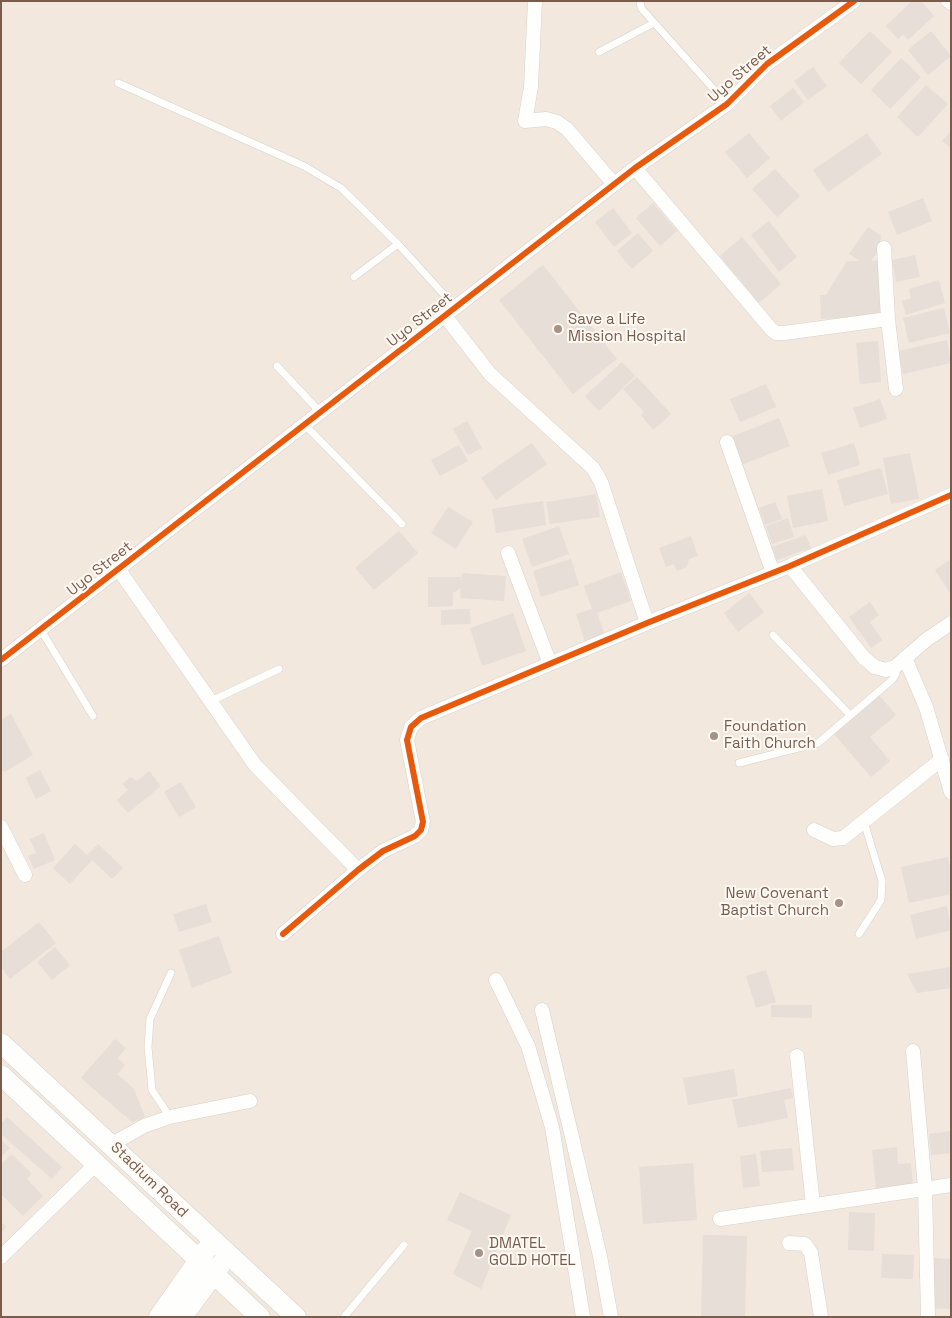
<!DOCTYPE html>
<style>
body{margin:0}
#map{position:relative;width:952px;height:1318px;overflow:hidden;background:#f9f5f0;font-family:"Space Grotesk",sans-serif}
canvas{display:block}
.frame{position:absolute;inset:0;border:2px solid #7a5c4d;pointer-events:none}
</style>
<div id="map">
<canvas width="952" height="1318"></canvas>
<div class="frame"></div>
</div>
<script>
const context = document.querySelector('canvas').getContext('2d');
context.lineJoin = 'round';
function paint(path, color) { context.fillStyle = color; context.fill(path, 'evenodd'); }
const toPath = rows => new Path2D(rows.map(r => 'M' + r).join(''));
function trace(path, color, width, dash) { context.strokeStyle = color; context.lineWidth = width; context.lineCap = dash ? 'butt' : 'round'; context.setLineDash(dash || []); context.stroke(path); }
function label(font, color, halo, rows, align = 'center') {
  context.font = font + ' "Space Grotesk",sans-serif'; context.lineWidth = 4; context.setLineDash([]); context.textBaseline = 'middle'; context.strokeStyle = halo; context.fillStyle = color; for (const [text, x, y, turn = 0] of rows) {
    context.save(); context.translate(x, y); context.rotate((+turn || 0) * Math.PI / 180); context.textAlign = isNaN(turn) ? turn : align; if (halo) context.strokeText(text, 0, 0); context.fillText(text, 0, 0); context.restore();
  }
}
paint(toPath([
 [1,1,951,1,951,1317,1,1317]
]), '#f2e8de');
paint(toPath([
 [912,1,921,1,934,16,908,40,903,34,898,39,886,26],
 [870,31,892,52,861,84,839,63],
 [931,31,951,56,928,75,908,50],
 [901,58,921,77,890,109,871,90],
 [813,67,827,86,808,100,794,81],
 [926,85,948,104,918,137,897,117],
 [793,88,804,102,781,121,770,106],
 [951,131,951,148,942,141],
 [749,133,770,158,747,178,725,152],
 [867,133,882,154,828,192,813,170],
 [775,169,800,196,777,217,752,189],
 [923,198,932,221,897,235,888,212],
 [653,203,677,231,660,246,636,218],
 [613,208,632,233,614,247,595,222],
 [769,221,797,257,779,272,751,235],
 [868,227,881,236,878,251,871,261,879,260,880,317,821,319,820,295,826,295,847,261,860,261,849,254],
 [638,233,653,251,632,269,617,251],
 [742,237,781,284,759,303,720,256],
 [915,255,920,277,896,282,892,260],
 [543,265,617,359,573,394,499,300],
 [939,280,945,303,906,315,902,301,911,298,909,289],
 [944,308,950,333,909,343,903,318],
 [947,340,951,363,903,374,898,351],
 [878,341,881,382,860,384,856,343],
 [622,362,635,376,599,411,585,396],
 [637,377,671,414,653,430,641,415,644,412,623,389],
 [766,384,776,407,740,422,730,399],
 [880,399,887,419,860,428,853,408],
 [779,418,790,446,741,465,734,448,733,436],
 [467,421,482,448,468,455,453,429],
 [532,443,547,464,496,500,481,478],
 [854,443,860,465,828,475,821,453],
 [459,445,468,461,440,476,431,460],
 [910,453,919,499,891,504,883,458],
 [881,468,888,494,844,506,837,480],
 [822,489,828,521,793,528,787,496],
 [596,494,600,517,550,524,546,502],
 [543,501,546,525,496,533,492,509],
 [775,502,782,519,765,525,759,508],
 [448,507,473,522,456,549,431,533],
 [788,518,794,537,772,544,766,526],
 [559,526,569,554,532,567,522,539],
 [399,531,418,553,374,590,355,568],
 [806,535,811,548,777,560,772,547],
 [691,536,698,556,689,559,687,567,677,571,674,564,666,567,659,548],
 [571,559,579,585,541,597,533,571],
 [951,559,951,594,935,570],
 [621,572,631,601,597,613,605,635,585,642,576,614,592,609,584,586],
 [462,573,506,576,504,601,460,598,461,588,453,593,453,606,428,607,428,577,461,577,461,586],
 [749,593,764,612,738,632,724,613],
 [870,602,879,615,870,622,882,640,871,648,849,617],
 [470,609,471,624,441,625,441,610],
 [513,613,526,651,482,666,470,628],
 [879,695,896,715,870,737,890,761,871,777,834,734],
 [11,714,33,755,4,772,1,768,1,720],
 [40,770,51,791,36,799,26,778],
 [149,771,161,786,128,813,117,800,128,790,122,784,131,777,137,781],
 [181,782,196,807,179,817,164,792],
 [44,833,55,860,34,869,28,856,36,853,30,839],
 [75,844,87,855,98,844,123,868,112,879,92,860,70,884,53,868],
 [948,857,951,872,951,894,909,903,901,867],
 [206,904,212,922,179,932,173,914],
 [947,906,951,930,916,939,910,915],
 [39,922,56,943,10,979,1,967,1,952],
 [219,936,232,973,192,988,179,950],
 [55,947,70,965,52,980,37,962],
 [951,967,951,988,917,993,907,974],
 [766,970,776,1002,756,1008,746,976],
 [771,1005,812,1005,812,1018,771,1017],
 [115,1039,126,1048,118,1058,125,1065,117,1074,134,1089,145,1117,132,1122,81,1078],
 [734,1069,738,1096,688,1105,683,1078],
 [791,1088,793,1098,784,1100,788,1118,738,1128,732,1100],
 [7,1117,62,1167,52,1179,1,1134,1,1124],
 [951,1131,951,1153,931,1155,929,1134],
 [1,1140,10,1148,1,1157],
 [897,1147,898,1164,911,1163,913,1185,876,1189,872,1150],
 [792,1148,794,1170,762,1172,760,1151],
 [12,1154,32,1174,27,1179,43,1196,23,1216,1,1194,1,1164],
 [756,1154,760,1186,743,1188,740,1156],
 [693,1163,697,1220,643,1224,639,1167],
 [460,1192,511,1215,481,1289,453,1274,472,1231,447,1220],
 [849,1212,875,1213,874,1251,848,1250],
 [1,1222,6,1227,1,1233],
 [703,1235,747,1236,745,1317,701,1317],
 [882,1254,914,1255,913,1279,881,1278],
 [934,1258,951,1259,951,1309,931,1308]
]), '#e6ded7');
const service = toPath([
 [640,1,641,8,727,104],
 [599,52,654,23],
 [118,83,304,166,341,188,398,244,456,308],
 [354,277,398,244],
 [277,366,321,413],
 [305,425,402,524],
 [41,630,93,716],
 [773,635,850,715],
 [211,701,279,669],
 [739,763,818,743,892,680,896,674,895,667],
 [859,934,881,900,882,881,864,822],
 [170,1117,152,1090,148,1047,150,1019,171,973],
 [344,1317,404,1245]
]);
const minor = toPath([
 [535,1,531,87,525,121,546,119,557,122,567,129,614,184],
 [948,1,951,3],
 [635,168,771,329,776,333,784,333,888,319],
 [884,248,888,319,896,389],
 [445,316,490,374,593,468,601,482,647,623],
 [727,442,773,573],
 [508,553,550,664],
 [790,566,864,658,875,667,886,670,895,667,926,640,951,623],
 [119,570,255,765,358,870],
 [905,658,926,707,951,792],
 [1,660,635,168,727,104,767,64,854,1],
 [1,827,25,875],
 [814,830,833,839,843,838,942,759],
 [283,934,358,870,383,851,415,836,421,830,423,822,407,740,411,727,421,718,647,623,790,566,951,495],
 [496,980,528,1046,552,1127,583,1317],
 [542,1010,600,1256,611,1317],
 [913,1051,925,1188,928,1317],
 [797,1056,813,1205],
 [112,1144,144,1126,170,1117,250,1101],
 [720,1219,951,1185],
 [789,1243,805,1244,811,1253,821,1317],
 [1,1257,97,1163]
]);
const secondary = toPath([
 [1,1043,296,1317],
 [1,1075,260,1317],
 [159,1317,206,1250],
 [182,1317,221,1264]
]);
trace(service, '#d7d1cb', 8);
trace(minor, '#d7d1cb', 15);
trace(secondary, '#d9d2cb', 21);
trace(service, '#fefefd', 7);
trace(minor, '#fefefd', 14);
trace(secondary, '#fefefd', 20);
trace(toPath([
 [1,660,635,168,727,104,767,64,854,1],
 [283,934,358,870,383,851,415,836,421,830,423,822,407,740,411,727,421,718,647,623,790,566,951,495]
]), '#e8590c', 6);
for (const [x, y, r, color] of [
 [558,329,5,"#a69286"],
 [714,736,5,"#a69286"],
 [839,903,5,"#a69286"],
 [479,1253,5,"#a69286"]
]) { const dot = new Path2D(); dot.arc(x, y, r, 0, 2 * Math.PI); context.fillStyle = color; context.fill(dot); trace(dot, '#fffaf3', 2); }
label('15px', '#7a5c4d', '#fffaf3', [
 ["Uyo Street",740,74,-41],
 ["Uyo Street",420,320,-38],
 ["Uyo Street",100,569,-38],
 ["Stadium Road",149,1180,44]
]);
label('15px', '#7a5c4d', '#fffaf3', [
 ["Save a Life",568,320],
 ["Mission Hospital",568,337],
 ["Foundation",724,727],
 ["Faith Church",724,744],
 ["New Covenant",829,894,"right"],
 ["Baptist Church",829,911,"right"],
 ["DMATEL",489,1244],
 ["GOLD HOTEL",489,1261]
], 'left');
</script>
